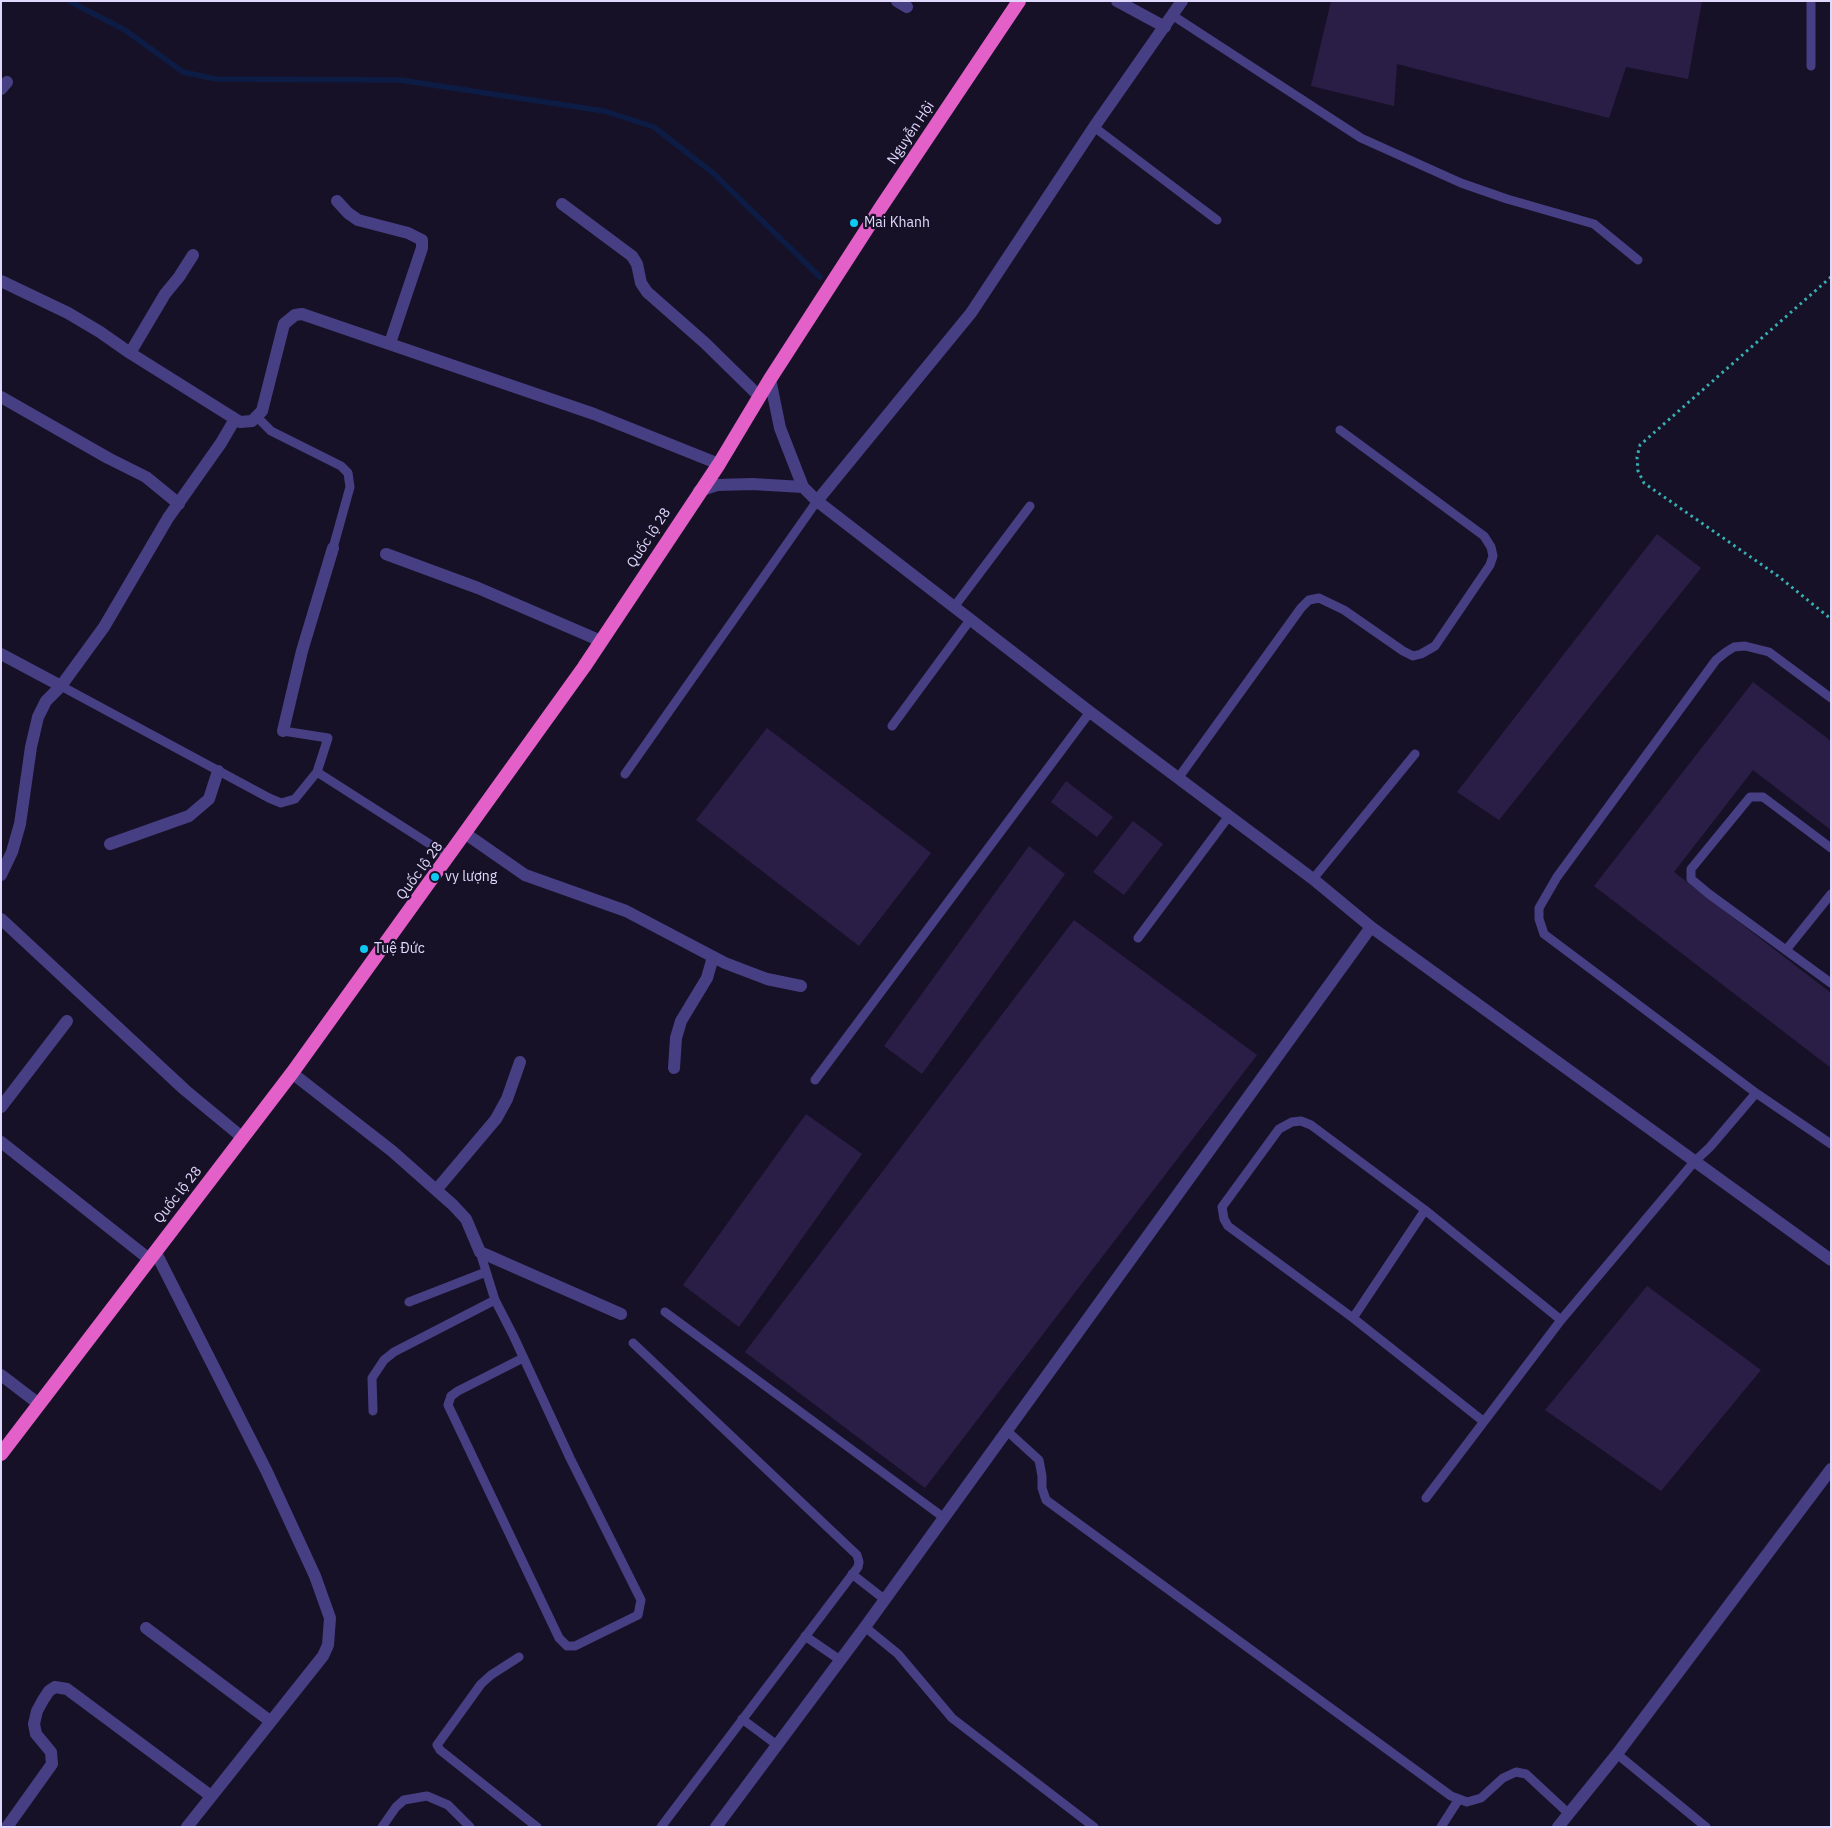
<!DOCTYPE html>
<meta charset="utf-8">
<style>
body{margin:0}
#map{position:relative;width:1832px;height:1828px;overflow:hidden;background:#171127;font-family:"IBM Plex Sans",sans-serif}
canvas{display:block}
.frame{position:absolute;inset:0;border:2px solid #e0d9fd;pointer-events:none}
</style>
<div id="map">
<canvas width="1832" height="1828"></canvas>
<div class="frame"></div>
</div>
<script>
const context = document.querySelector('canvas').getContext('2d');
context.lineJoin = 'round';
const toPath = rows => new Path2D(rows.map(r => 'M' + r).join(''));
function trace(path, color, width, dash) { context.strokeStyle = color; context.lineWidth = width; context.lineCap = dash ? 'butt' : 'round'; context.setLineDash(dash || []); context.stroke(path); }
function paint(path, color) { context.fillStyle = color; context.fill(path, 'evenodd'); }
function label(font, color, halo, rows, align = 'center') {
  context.font = font + ' "IBM Plex Sans",sans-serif'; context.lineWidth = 4.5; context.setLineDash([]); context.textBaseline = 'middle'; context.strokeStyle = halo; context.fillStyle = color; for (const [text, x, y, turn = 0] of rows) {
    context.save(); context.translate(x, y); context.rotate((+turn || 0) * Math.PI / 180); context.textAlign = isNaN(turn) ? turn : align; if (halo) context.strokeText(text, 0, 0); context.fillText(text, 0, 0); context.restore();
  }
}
trace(toPath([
 [69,1,125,30,183,72,216,79,400,80,604,111,654,127,713,173,820,277]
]), '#0d1c44', 5.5);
paint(toPath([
 [1331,1,1702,1,1688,79,1626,67,1609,118,1397,64,1394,106,1311,86],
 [1657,534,1701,568,1499,820,1457,792],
 [1753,682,1831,741,1831,830,1753,770,1674,872,1831,993,1831,1068,1594,886],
 [767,728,931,853,859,946,696,820],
 [1066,781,1113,817,1097,837,1051,802],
 [1133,821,1163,844,1124,895,1093,872],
 [1029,846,1065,874,922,1074,884,1046],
 [1074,920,1257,1055,925,1488,745,1352],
 [806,1114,862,1154,739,1327,683,1285],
 [1647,1286,1761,1370,1661,1491,1545,1410]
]), '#2a1e47');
trace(toPath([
 [1831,277,1640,445,1637,457,1638,471,1644,483,1778,576,1831,619]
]), '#36b0b4', 3, [2.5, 4]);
trace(toPath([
 [1811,1,1811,66],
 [1172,15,1361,138,1461,183,1507,199,1594,224,1638,260],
 [1094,127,1217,220],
 [257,417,271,431,341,466,348,473,350,487,333,548],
 [954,607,1030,506],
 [61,686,269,798,281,803,295,799,317,772,328,738,283,731],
 [892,726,970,620],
 [317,772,450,857],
 [625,774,817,501],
 [1179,777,1301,608,1309,600,1319,598,1344,610,1403,651,1413,656,1421,654,1435,646,1490,565,1493,556,1491,547,1484,536,1340,430],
 [1831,848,1763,797,1750,797,1691,869,1691,879,1709,894,1831,983],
 [1313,879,1415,754],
 [1138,938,1229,816],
 [1786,950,1831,894],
 [815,1080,1090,712],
 [1756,1093,1544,934,1539,919,1539,908,1557,877,1716,660,1726,652,1734,647,1745,646,1769,652,1831,698],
 [480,1252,495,1300,513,1335,570,1458,641,1600,638,1615,575,1646,567,1646,559,1638,448,1405,451,1396,458,1391,523,1358],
 [409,1302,486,1272],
 [665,1312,943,1517],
 [1353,1318,1425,1210],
 [633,1343,857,1555,859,1562,858,1567,661,1827],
 [373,1411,372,1378,384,1360,394,1352,495,1300],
 [1483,1421,1353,1318,1228,1226,1224,1219,1222,1207,1279,1129,1292,1122,1301,1121,1311,1125,1425,1210,1561,1320],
 [1006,1430,1039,1460,1042,1476,1042,1488,1046,1500,1451,1796,1467,1802,1481,1798,1503,1778,1516,1772,1526,1774,1568,1813],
 [1426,1498,1561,1320,1694,1162,1710,1147,1756,1093,1831,1144],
 [852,1574,884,1599],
 [865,1627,898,1654,952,1718,1094,1827],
 [805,1636,840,1660],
 [519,1657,491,1675,481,1684,437,1745,440,1750,537,1827],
 [742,1719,777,1745],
 [1617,1754,1706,1827],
 [382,1827,396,1807,404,1800,427,1796,448,1805,470,1827],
 [1441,1827,1459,1799]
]), '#473f83', 9);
trace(toPath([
 [897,1,907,7],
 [1117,1,1165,27],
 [1,89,7,82],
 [337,201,348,213,358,220,408,233,422,240,422,248,390,343],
 [562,204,632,256,637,264,641,283,647,292,705,343,760,397],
 [1,281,68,313,100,332,130,353,240,422,252,421,262,411,284,324,295,315,302,314,594,414,719,464],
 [130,353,165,294,179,277,193,255],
 [770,379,780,428,803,487,817,501,1090,712,1313,879,1371,927,1831,1260],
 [1,397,108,458,146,477,179,504],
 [699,491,717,485,752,484,803,487],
 [817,501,971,313,1094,127,1182,1],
 [386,554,478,588,601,641],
 [1,654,61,686],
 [283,731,302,651,333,548],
 [466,834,525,875,626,911,725,963,767,979,801,986],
 [110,844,189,816,209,799,218,771],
 [1,875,12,852,20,824,31,747,38,717,46,701,61,686,104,627,168,518,221,443,235,419],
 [1,919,185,1090,243,1138],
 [674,1068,676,1038,681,1021,707,978,713,957],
 [292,1073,392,1151,453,1205,466,1219,480,1252,621,1314],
 [1,1107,67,1021],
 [1,1142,149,1259],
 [437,1189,496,1119,507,1099,520,1062],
 [155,1251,267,1472,315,1576,330,1618,328,1645,323,1656,187,1827],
 [1,1375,39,1404],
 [146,1628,270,1721],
 [7,1827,52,1764,51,1752,36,1734,34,1724,37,1711,43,1700,49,1691,55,1687,67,1689,211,1796],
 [716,1827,865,1627,1371,927],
 [1558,1827,1617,1754,1831,1469]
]), '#473f83', 12);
trace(toPath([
 [1,1454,292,1073,584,667,719,464,770,379,881,207,1019,1]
]), '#e260c8', 14);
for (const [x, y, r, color] of [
 [854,223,5,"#0fc8f3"],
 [435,877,5,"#0fc8f3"],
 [364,949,5,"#0fc8f3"]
]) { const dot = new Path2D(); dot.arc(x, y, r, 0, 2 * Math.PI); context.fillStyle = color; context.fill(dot); trace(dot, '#171127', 2); }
label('14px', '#e0d9fd', '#171127', [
 ["Nguyễn Hội",911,133,-56],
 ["Quốc lộ 28",649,538,-57],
 ["Quốc lộ 28",420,871,-54],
 ["Quốc lộ 28",178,1195,-52]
]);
label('14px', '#e0d9fd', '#171127', [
 ["Mai Khanh",864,223],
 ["vy lượng",445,877],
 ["Tuệ Đức",374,949]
], 'left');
</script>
